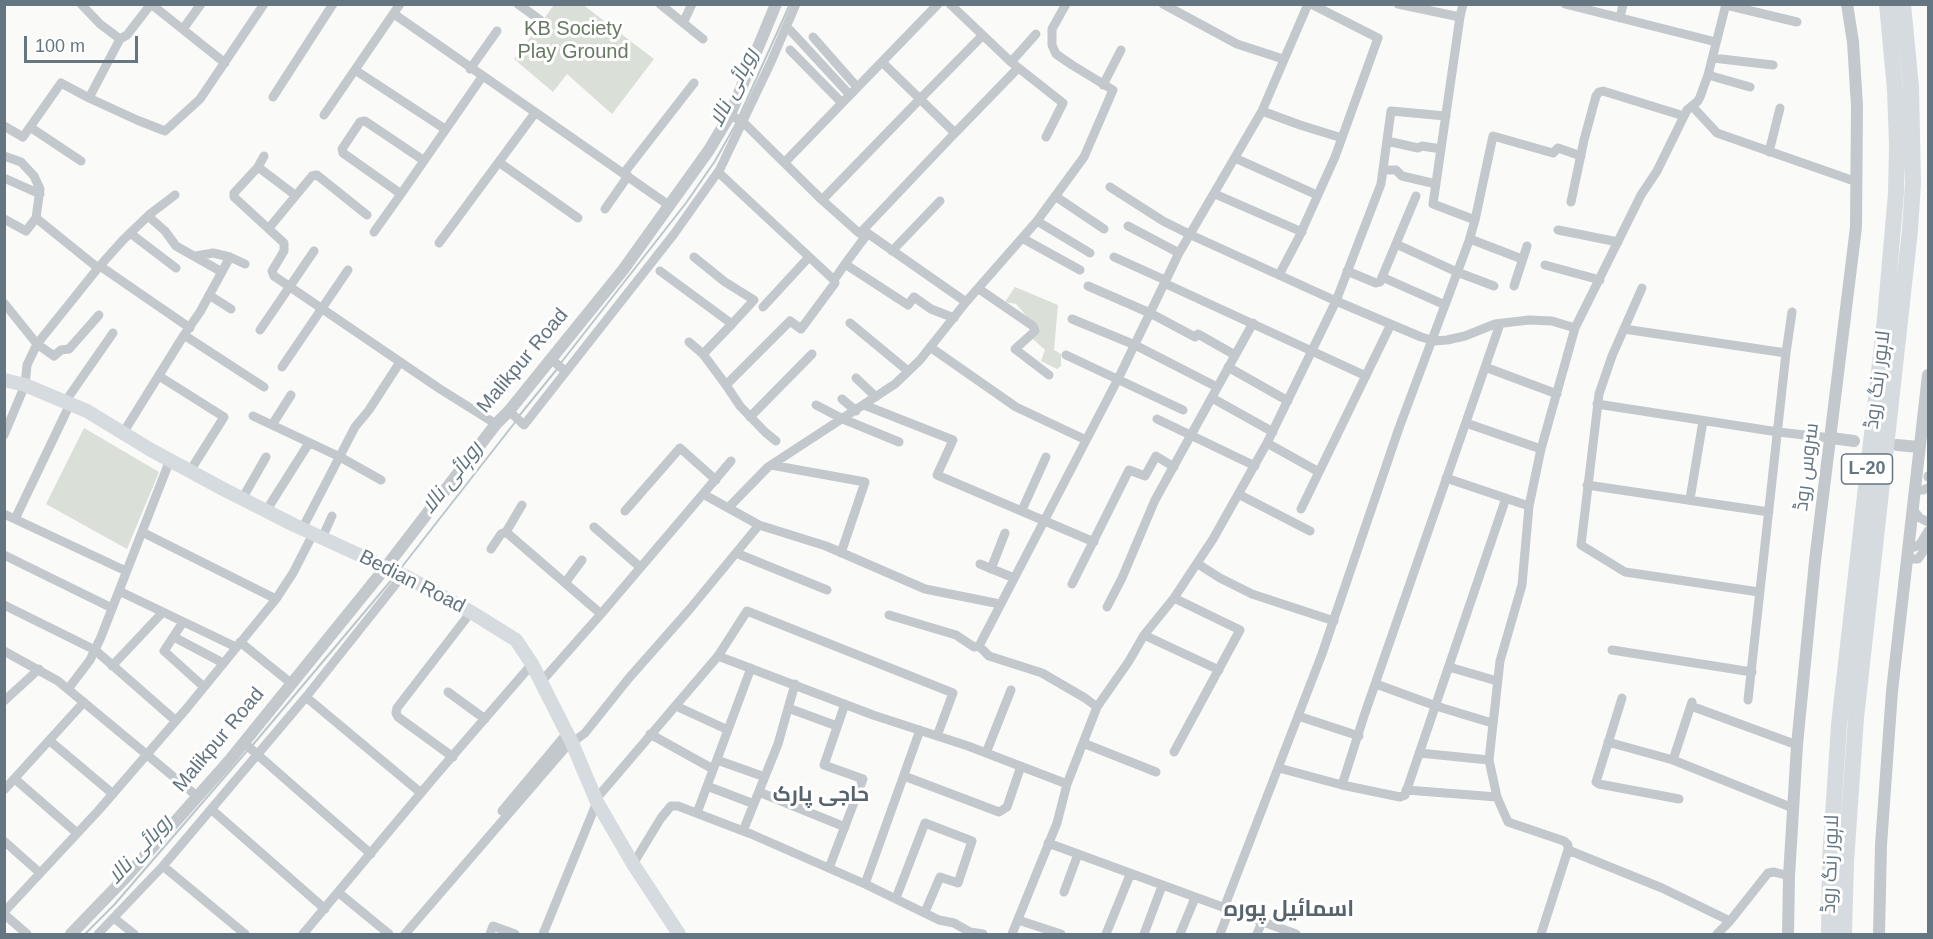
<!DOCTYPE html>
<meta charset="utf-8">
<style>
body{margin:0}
#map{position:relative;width:1933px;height:939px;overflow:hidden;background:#fafaf8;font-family:Arial,sans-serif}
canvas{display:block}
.frame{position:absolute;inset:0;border:6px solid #657683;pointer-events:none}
.scale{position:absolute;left:24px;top:36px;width:114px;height:27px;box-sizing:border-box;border:3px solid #657683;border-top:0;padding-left:8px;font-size:18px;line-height:21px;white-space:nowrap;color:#657683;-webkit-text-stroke:4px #fff;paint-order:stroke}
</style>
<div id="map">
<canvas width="1933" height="939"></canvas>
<div class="frame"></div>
<div class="scale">100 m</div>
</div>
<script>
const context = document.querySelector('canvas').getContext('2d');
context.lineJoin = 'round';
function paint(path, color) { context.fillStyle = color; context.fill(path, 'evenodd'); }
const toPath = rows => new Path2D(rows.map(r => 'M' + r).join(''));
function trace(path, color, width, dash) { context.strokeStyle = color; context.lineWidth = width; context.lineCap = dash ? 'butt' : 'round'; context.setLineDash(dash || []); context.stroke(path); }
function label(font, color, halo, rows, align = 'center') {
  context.font = font + ' Arial,Cairo,sans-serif'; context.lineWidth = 6; context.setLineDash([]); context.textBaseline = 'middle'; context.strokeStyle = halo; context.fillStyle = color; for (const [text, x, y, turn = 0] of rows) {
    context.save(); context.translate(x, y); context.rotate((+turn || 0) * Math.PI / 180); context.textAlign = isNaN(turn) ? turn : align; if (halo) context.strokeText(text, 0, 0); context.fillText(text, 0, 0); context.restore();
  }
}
paint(toPath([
 [582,4,654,59,612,114,567,74,553,92,514,59,554,5],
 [1015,287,1058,305,1054,350,1061,354,1061,366,1057,369,1041,361,1045,350,1033,339,1029,319,1016,304,1005,302],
 [84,428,159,472,127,549,46,504]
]), '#dadfd7');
trace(toPath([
 [739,117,790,4],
 [560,364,686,203,715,161,737,122],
 [519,416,557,369],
 [401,568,516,421],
 [251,747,394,577],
 [85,934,114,905,247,751]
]), '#bbc7cb', 2);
trace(toPath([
 [81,4,100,24,120,39,89,98],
 [151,4,225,63],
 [518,4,540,20],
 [660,4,703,39],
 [950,4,1011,62,1063,103,1046,137],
 [1163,4,1237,44,1283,59],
 [1398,4,1460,17,1463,4],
 [1565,4,1716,42],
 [1726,5,1797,22],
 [394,14,670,206],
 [1620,18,1623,4],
 [683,23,692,4],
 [183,29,201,4],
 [790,30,850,95],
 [813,37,857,87],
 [120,39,127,35,151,4],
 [790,50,842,103],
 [1713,58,1773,65],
 [882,62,920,99,982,36],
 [1011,62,1036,34],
 [470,69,497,31],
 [355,70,445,129],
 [1708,75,1750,87],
 [1103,85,1121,50],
 [273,97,333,4],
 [1692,106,1717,133,1857,182],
 [1262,111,1300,125,1342,138],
 [324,115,400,4],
 [730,115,743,122,822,200],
 [4,126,23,137,61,83,89,98,137,120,165,131,200,99,264,4],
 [30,127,81,161],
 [1387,141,1418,148,1422,146,1441,149],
 [1769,152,1780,108],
 [4,156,21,162,34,176,40,189,36,218,98,268],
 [264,156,258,167,234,193,234,197,284,243,284,251,272,271,274,276,440,389,496,424],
 [1235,158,1317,195],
 [423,160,365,121,360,122,342,149,343,153,401,194,482,77],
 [785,162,938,4],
 [500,163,578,218],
 [258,167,295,195],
 [1383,170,1396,170,1402,176,1436,184],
 [718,172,834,280],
 [624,173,694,83],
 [4,178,40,194],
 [1110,187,1163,221,1191,235,1336,301,1421,337,1435,341,1447,340,1465,336,1495,324,1529,320,1552,321,1575,328],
 [1215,194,1302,232],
 [1055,196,1104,229],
 [1571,202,1584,140,1596,96,1599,92,1603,91,1684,116],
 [605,209,628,176],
 [148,216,165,231,176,246,222,272],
 [4,219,26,231,36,218],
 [1475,220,1493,136,1553,153,1558,148,1581,156],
 [1037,221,1090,253],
 [1128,226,1179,253],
 [269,228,312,176,317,175,367,215],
 [863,230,955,133],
 [1558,230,1618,242],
 [374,232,401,194],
 [130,233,176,268],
 [868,233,845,264,908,305,914,297,931,309,954,318],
 [1022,238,1080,270],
 [1470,239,1522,259],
 [439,243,535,113],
 [1396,244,1457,272,1494,286],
 [892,251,940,201],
 [196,256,213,253,230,257,245,264],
 [694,257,725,282,754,300,732,324],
 [1114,257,1165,280],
 [1545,265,1600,280],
 [100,266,190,328],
 [660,271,732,324,703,354],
 [1347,271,1376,283,1380,282,1416,196],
 [1279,275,1299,237,1335,157,1378,38,1311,4],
 [1382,277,1445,305],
 [1164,283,1366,376],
 [1088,286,1150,313,1195,337,1198,334,1235,355],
 [1514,286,1527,246],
 [1642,288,1612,356,1599,394,1581,545,1625,572,1759,592],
 [979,289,1033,326,1035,331,1015,349,1049,375],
 [209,295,231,309],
 [966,302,863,230,859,233,822,200,920,99,955,133,1018,68],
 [4,303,37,344,54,356,61,350,69,349,99,315],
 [763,307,809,257],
 [1072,319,1135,345,1217,387],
 [850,323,908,371],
 [1624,329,1786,353],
 [260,330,314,251],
 [184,335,264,387],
 [689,342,703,354,726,385],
 [930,347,1016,407,1086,440],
 [1066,355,1183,410],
 [551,359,565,371],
 [282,367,348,270],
 [1228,367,1288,401],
 [1485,367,1557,394],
 [159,376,224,417,190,471],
 [856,378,876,397],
 [1212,398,1273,432],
 [842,399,856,411],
 [65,402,113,333],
 [1597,404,1778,432,1831,438],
 [816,405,843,419,899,442],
 [864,405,953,440,937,475,1094,542],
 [509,411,524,425,674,234,720,169,771,62,796,4],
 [253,416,340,457,381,480],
 [750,417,812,354],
 [1157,419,1255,466],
 [1466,423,1541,449],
 [272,425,291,395],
 [123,433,184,335,200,312,230,257],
 [4,435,25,385,27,365,37,344,98,268,123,240,150,214,175,195],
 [776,441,765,432,740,406,726,385,790,321,801,329,835,283,834,280,845,264],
 [1267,443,1319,472],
 [771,465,865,482,841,553],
 [1928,476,1928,477],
 [1446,478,1529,506],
 [1587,485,1769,512],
 [1916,490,1923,490,1928,488],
 [703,494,759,525,826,546,925,589,1000,604],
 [1240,495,1310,531],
 [242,499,266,457],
 [1690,499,1703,421],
 [522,505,506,532,601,614],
 [728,508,768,467,895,384,920,360,966,302,1037,221,1084,157,1113,90,1072,65,1056,54,1052,45,1052,29,1066,4],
 [1301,509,1391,324],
 [1022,510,1046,457],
 [266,511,309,443],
 [625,511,680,448,716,480],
 [1914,511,1920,518,1928,522],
 [4,514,126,571],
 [15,519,70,404],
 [594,527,640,567],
 [302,529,355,427,369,410,400,362],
 [142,532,276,599],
 [322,538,332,516],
 [1909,546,1915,547,1920,544,1928,531],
 [491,549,501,534,506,532],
 [736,553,827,590],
 [4,555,112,608],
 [1907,559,1918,559,1928,545],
 [980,564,1014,578],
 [1198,564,1220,578,1252,594,1334,621],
 [991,569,1005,533],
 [565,583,582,560],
 [1072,584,1129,470,1145,476,1156,456,1174,467],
 [119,591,236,647],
 [1174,598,1240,630,1174,752],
 [4,605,95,650,176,721],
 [1107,607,1122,578,1155,500,1253,323],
 [889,615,956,635,974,647,979,646,989,656,1042,673,1085,698,1097,707],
 [183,622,164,651,204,687],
 [1144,635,1219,670],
 [174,637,223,663],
 [240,642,292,684],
 [979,646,1118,379,1179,253,1262,111,1308,4],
 [1612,650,1752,672],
 [4,651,58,681,198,797],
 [718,656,873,715,968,746,1067,784],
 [112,666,163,612],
 [1449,667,1497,681],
 [541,682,601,614,731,461],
 [1376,684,1436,706,1492,723],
 [68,689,90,660,101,637,170,460],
 [448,692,485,719],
 [306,697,421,793],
 [1622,698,1596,782,1599,784,1679,799],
 [1748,700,1786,353,1792,312],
 [4,701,39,669],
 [676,706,728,730],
 [1691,706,1797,745],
 [788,708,837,726],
 [1298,716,1359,736],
 [650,734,713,769],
 [50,741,113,794],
 [243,742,371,854],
 [1608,742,1673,760,1793,808],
 [1083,743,1156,772],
 [986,753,1011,690],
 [1419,753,1489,760],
 [453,757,398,717,396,713,397,708,471,612],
 [717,760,765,777],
 [1673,760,1692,702],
 [1279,768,1342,785,1400,797,1405,795,1506,498],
 [904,776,999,812,1007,807,1021,766],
 [15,779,77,833],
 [1342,785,1364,716,1500,324],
 [707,786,754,804],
 [4,790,84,702],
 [1406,790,1497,797],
 [759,792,845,827],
 [596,799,718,656,747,611,953,693,937,736],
 [211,809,325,909],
 [502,811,563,738,568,735],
 [697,813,751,668],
 [743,831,778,744,795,684],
 [4,841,40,873],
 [1048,843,1296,934],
 [1568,850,1662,888,1730,921,1768,873,1774,872,1789,876],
 [633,864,661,818,671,806,678,806,751,834,865,884,939,920,954,923,970,932,983,934],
 [163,866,245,934],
 [829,868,863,779,824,765,845,704],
 [865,884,920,730],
 [1064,892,1078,854],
 [339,893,389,934],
 [896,898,925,823,972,841,958,883,940,877,925,912],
 [1224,908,1322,654,1399,428,1469,241,1475,220,1433,204,1460,17],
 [4,912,98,811,187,708,276,599,293,573,313,534],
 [4,914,27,934],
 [114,918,134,934],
 [1018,920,1061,934],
 [98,934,163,866,306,697,403,575],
 [303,934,436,775,532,664],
 [405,934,566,747,585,733,629,678,689,610,759,525],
 [490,934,493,926,515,934],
 [543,934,597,802],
 [1012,934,1057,823,1067,784,1097,707,1129,661,1144,635,1174,598,1213,539,1267,443,1320,334,1336,301,1381,184,1391,111,1446,116],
 [1106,934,1130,875],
 [1144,934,1162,886],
 [1180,934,1195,898],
 [1220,934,1229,911],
 [1257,934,1262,922],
 [1541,934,1568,850,1568,845,1564,841,1508,822,1497,797,1489,760,1500,661,1522,585,1529,506,1541,449,1575,328,1641,195,1657,171,1687,110,1698,101,1700,97,1708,75,1726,4],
 [1717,934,1730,921]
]), '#c3c8cc', 9);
trace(toPath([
 [1831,438,1854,441],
 [1897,445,1919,447],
 [71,934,127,876,229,761,386,567,496,424,509,411,623,270,709,150,730,115,776,4],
 [1788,934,1789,876,1797,745,1815,561,1856,227,1857,106,1853,42,1847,4],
 [1879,934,1881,845,1892,691,1928,375]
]), '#c3c8cc', 12);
trace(toPath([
 [4,380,25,385,87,411,151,450,225,490,294,525,403,575,471,612,516,640,532,664,572,743,597,802,633,864,679,934]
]), '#d6dbdf', 14);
trace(toPath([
 [1829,934,1830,860,1839,725,1885,319,1896,193,1897,144,1895,90,1887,4],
 [1844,934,1846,862,1856,718,1910,230,1913,183,1911,87,1903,4]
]), '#d6dbdf', 16);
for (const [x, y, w] of [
 [1867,469,51]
]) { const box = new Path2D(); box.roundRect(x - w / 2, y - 15, w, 30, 4.5); context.fillStyle = '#fff'; context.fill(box); trace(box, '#657683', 1.5); }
label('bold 18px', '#657683', null, [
 ["L-20",1867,469]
]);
label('20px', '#687a64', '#fff', [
 ["KB Society",573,29],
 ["Play Ground",573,52]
]);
label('20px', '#657683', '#fff', [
 ["Malikpur Road",523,361,-50],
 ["لاہور رنگ روڈ",1878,380,-83],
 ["سروس روڈ",1807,467,-83],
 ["Bedian Road",412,582,27],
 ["Malikpur Road",219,740,-50],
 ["لاہور رنگ روڈ",1831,864,-88]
]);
label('italic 21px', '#60757c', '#fff', [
 ["روہائی نالا",734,88,-64],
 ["روہائی نالا",452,478,-52],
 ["روہائی نالا",140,850,-48]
]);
label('bold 21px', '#57646e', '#fff', [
 ["حاجی پارک",821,795]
]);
label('bold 22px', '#57646e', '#fff', [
 ["اسمائیل پورہ",1289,910]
]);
</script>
